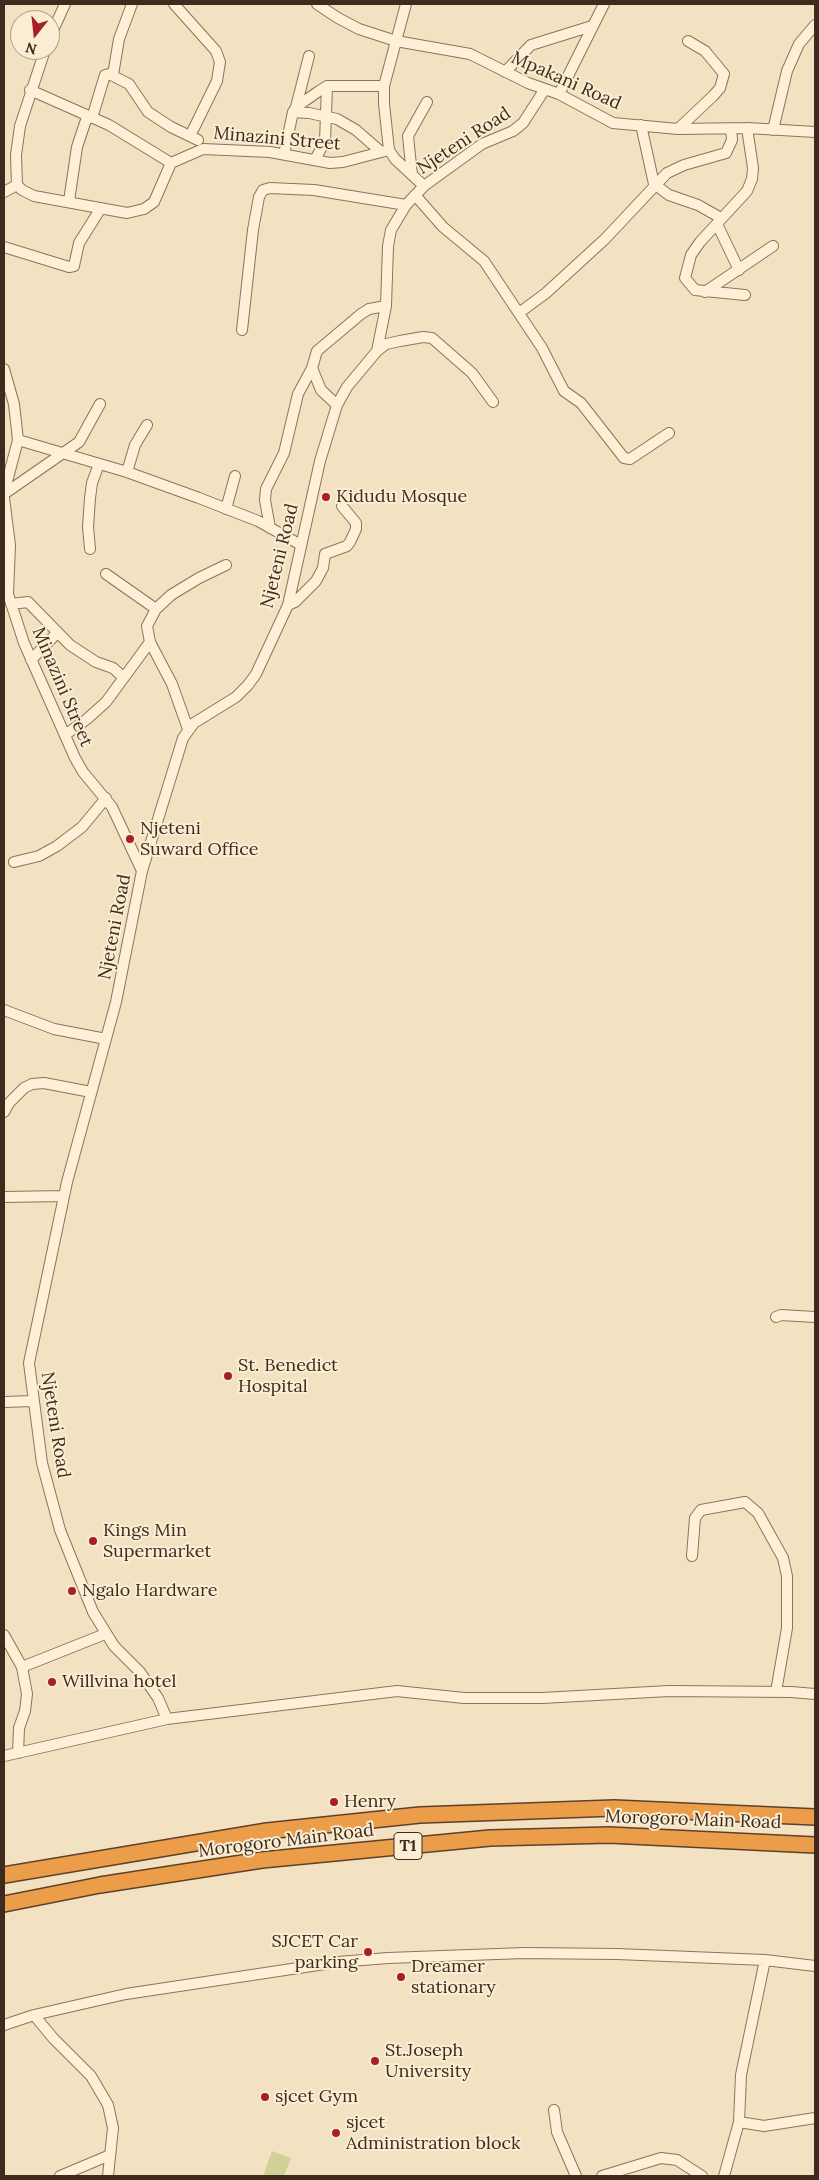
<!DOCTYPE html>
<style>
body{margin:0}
#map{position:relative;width:819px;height:2180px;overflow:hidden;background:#f3e2c2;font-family:Lora,serif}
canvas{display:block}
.frame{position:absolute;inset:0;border:5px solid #3e2b1d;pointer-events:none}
.north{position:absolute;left:10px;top:10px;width:50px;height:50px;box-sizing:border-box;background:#faedd3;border:1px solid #af9f8a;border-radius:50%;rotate:196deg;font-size:14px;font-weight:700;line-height:20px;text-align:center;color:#3e2b1d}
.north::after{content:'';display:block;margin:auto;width:18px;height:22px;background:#a71f27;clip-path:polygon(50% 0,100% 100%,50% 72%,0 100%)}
</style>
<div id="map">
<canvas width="819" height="2180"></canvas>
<div class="frame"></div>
<div class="north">N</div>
</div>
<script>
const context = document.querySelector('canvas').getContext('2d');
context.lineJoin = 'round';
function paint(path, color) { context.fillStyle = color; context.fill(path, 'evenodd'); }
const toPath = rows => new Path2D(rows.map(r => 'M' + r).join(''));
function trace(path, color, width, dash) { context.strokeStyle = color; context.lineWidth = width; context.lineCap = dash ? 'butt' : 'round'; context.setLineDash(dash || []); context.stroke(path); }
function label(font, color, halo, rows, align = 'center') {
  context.font = font + ' Lora,serif'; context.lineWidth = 4; context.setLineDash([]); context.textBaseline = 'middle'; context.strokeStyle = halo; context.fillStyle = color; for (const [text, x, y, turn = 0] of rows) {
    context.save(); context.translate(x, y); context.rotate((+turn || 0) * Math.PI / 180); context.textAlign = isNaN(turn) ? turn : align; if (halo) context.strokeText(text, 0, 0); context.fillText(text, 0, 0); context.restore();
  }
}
paint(toPath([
 [272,2151,291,2158,284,2176,263,2176]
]), '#cfd395');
const minor = toPath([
 [174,4,216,51,220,62,217,81,193,130],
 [317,4,338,18,359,29,396,41,470,54,528,83,559,94,613,123,678,129,747,128,815,132],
 [406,4,384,86,384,104,389,150,395,159,424,186],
 [50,37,65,4],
 [45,50,20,126,16,155,17,185,22,190,34,196,127,213,144,209,154,202,171,163,203,149,270,152,330,163,343,162,389,150],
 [505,72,531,45,592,26],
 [113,75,119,39,132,4],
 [30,90,109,125,171,163],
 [559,94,604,4],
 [296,107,309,56],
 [293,112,309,113,337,119,356,130,380,151],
 [92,118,105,75,109,74,129,84,148,112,171,127,198,140],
 [641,125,654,184,669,195,698,205,721,218],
 [678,129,713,96,720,88,724,74,705,51,688,41],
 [773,130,787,71,799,44,815,25],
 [284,154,293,112,296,107,319,91,327,86,384,86],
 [315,160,325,141,327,86],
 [412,175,408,136,427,102],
 [4,192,17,185],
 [415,195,443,227,484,261,542,348,564,391,581,403,624,458,630,459,669,433],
 [69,201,77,147,87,117],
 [717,224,739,270],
 [4,247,69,267,74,266,79,243,101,208],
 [705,292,773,246],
 [745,295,695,290,685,278,691,255,700,242,747,191,752,179,753,168,747,128],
 [519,313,546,293,605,239,667,173,684,165,726,153,732,140,731,129],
 [242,330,253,230,259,197,263,190,270,188,314,190,406,205],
 [377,351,386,344,400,341,423,337,432,338,472,373,493,402],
 [312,368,321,390,337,405],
 [4,369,14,404,18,440,4,493],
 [18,440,127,472,199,498,258,521,301,545],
 [127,472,135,445,147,425],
 [4,494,79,442,100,404],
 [4,498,10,545,8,594,24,643,75,758,83,772,112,807,142,871],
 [226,509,235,476],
 [270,528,265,500,266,489,284,453,298,394,312,368,317,351,361,314,369,309,386,306],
 [90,549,88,527,90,498,92,483,99,464],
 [106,574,156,609],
 [11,604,28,602,70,645,96,662,113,668,123,677],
 [288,605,295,602,316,581,323,568,325,554,347,546,350,542,356,529,356,523,342,506],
 [31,660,57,633],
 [188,729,172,684,150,642,147,626,156,609,171,595,199,578,226,565],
 [65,735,87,719,106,702,150,642],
 [14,862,39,856,57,846,82,827,106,798],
 [4,1010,54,1029,106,1039],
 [4,1112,9,1103,24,1088,32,1084,44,1083,91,1092],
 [4,1197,64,1196],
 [776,1317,781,1315,815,1317],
 [4,1402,33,1401],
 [692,1556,695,1518,701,1510,745,1502,758,1513,783,1558,787,1576,787,1628,777,1686],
 [4,1635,22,1667,27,1694,25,1711,19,1728,18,1753],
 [22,1667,105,1634],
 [167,1719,158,1698,140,1672,114,1646,93,1612,60,1530,42,1463,29,1363,67,1182,116,1002,142,871,183,738,194,723,236,697,248,685,256,674,288,605,320,461,337,405,347,387,377,351,386,306,388,246,391,230,406,205,424,186,482,144,513,131,523,123,545,89],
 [4,1756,167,1719,397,1691,464,1698,542,1698,669,1691,791,1692,815,1694],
 [34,2015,53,2038,91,2076,108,2105,113,2128,108,2176],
 [4,2025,34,2015,126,1994,338,1962,388,1958,524,1953,617,1954,765,1960,815,1966],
 [554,2110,557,2132,576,2176],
 [739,2122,764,2126,815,2118],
 [60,2176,110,2155],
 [602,2176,661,2158,677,2160,702,2176],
 [724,2176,739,2122,741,2075,765,1960]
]);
const highway = toPath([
 [4,1875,267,1831,420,1815,614,1808,815,1817],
 [4,1904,100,1885,262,1860,490,1838,609,1835,815,1845]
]);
trace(minor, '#907257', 12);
trace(highway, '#5e402b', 18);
trace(minor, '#fdf0d7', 10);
trace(highway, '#ec9d49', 15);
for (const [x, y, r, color] of [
 [326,497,5,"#a71f27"],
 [130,839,5,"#a71f27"],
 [228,1376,5,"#a71f27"],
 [93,1541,5,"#a71f27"],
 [72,1591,5,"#a71f27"],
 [52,1682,5,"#a71f27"],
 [334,1802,5,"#a71f27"],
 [368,1952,5,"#a71f27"],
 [401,1977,5,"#a71f27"],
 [375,2061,5,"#a71f27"],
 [265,2097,5,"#a71f27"],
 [336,2133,5,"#a71f27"]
]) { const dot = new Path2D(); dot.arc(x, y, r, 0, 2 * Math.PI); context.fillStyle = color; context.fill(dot); trace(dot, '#faedd3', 2); }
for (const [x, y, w] of [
 [408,1846,28]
]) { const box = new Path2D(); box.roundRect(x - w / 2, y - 13.5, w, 27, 4); context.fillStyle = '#faedd3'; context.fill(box); trace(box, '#3e2b1d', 1); }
label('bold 16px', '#3e2b1d', null, [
 ["T1",408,1846]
]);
label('18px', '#3e2b1d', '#faedd3', [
 ["Mpakani Road",566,81,24],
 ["Minazini Street",277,139,5],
 ["Njeteni Road",464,141,-33],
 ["Njeteni Road",280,556,-76],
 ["Minazini Street",62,687,67],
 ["Njeteni Road",115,927,-79],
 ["Njeteni Road",55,1425,81],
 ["Morogoro Main Road",693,1820,2],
 ["Morogoro Main Road",286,1841,-7]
]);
label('18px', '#3e2b1d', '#faedd3', [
 ["Kidudu Mosque",336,497],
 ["Njeteni",140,829],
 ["Suward Office",140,850],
 ["St. Benedict",238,1366],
 ["Hospital",238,1387],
 ["Kings Min",103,1531],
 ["Supermarket",103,1552],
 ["Ngalo Hardware",82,1591],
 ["Willvina hotel",62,1682],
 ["Henry",344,1802],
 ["SJCET Car",358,1942,"right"],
 ["parking",358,1963,"right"],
 ["Dreamer",411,1967],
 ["stationary",411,1988],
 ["St.Joseph",385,2051],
 ["University",385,2072],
 ["sjcet Gym",275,2097],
 ["sjcet",346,2123],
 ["Administration block",346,2144]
], 'left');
</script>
